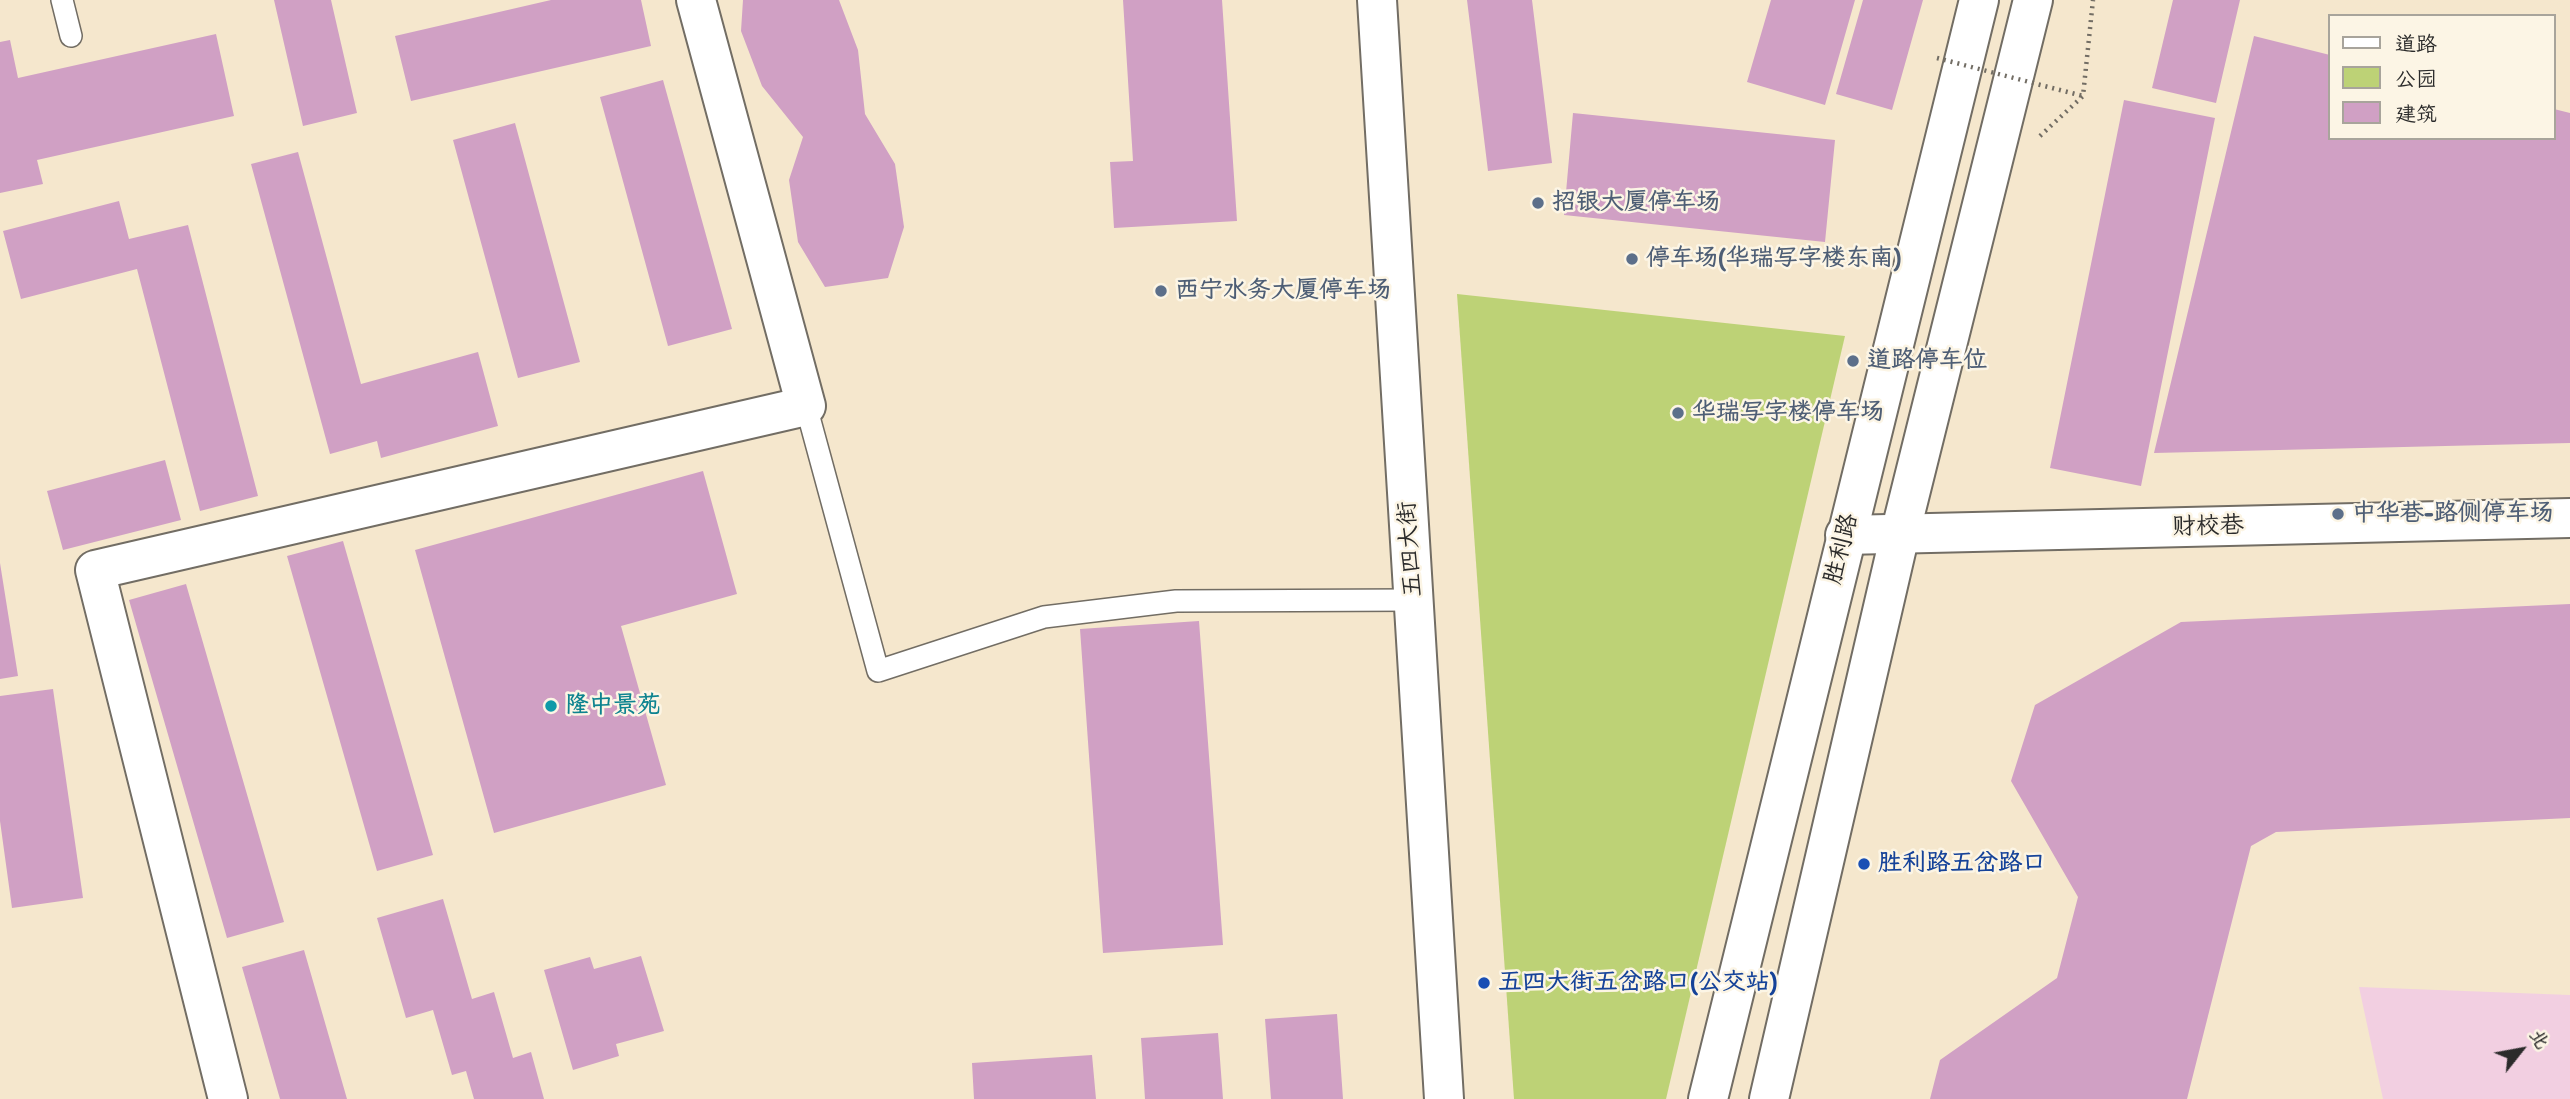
<!DOCTYPE html>
<meta charset="utf-8">
<style>
body{margin:0}
#map{position:relative;width:2570px;height:1099px;overflow:hidden;background:#f5e7cd;font-family:Itim,"LXGW WenKai TC",sans-serif}
canvas{display:block}
.legend{position:absolute;left:2328px;top:14px;width:228px;height:126px;box-sizing:border-box;background:#fcf5e5;border:2px solid #a8a49b;margin:0;padding:9px 12px;list-style:none;font-size:21px;color:#2b2b2b}
.legend li{display:flex;align-items:center;gap:14px;height:35px}
.legend b{width:35px;border:2px solid #a8a49b}
.north{position:absolute;left:2486px;top:1015px;width:70px;height:70px;-webkit-text-stroke:5px #fcf5e5;paint-order:stroke;rotate:59deg;font-size:19px;font-weight:700;line-height:28px;text-align:center;color:#2b2b2b}
.north::after{content:'';display:block;margin:auto;width:24px;height:32px;background:#2b2b2b;clip-path:polygon(50% 0,100% 100%,50% 72%,0 100%)}
</style>
<div id="map">
<canvas width="2570" height="1099"></canvas>
<ul class="legend">
<li><b style="height:9px;background:#fff"></b>道路</li>
<li><b style="height:19px;background:#bdd276"></b>公园</li>
<li><b style="height:19px;background:#d0a0c4"></b>建筑</li>
</ul>
<div class="north">北</div>
</div>
<script>
const context = document.querySelector('canvas').getContext('2d');
context.lineJoin = 'round';
function paint(path, color) { context.fillStyle = color; context.fill(path, 'evenodd'); }
const toPath = rows => new Path2D(rows.map(r => 'M' + r).join(''));
function trace(path, color, width, dash) { context.strokeStyle = color; context.lineWidth = width; context.lineCap = dash ? 'butt' : 'round'; context.setLineDash(dash || []); context.stroke(path); }
function label(font, color, halo, rows, align = 'center') {
  context.font = font + ' Itim,"LXGW WenKai TC",sans-serif'; context.lineWidth = 5; context.setLineDash([]); context.textBaseline = 'middle'; context.strokeStyle = halo; context.fillStyle = color; for (const [text, x, y, turn = 0] of rows) {
    context.save(); context.translate(x, y); context.rotate((+turn || 0) * Math.PI / 180); context.textAlign = isNaN(turn) ? turn : align; if (halo) context.strokeText(text, 0, 0); context.fillText(text, 0, 0); context.restore();
  }
}
paint(toPath([
 [2359,987,2570,995,2570,1099,2383,1099]
]), '#f2cfe1');
paint(toPath([
 [1457,294,1845,336,1666,1099,1514,1099]
]), '#bdd276');
paint(toPath([
 [274,0,331,0,357,113,303,126],
 [551,0,641,0,651,46,411,101,395,36],
 [743,0,839,0,858,50,865,114,895,164,904,227,888,278,825,287,798,242,789,180,803,137,762,86,741,31],
 [1123,0,1222,0,1237,221,1114,228,1110,162,1133,161],
 [1467,0,1532,0,1552,163,1488,171],
 [1771,0,1855,0,1825,105,1747,82],
 [1863,0,1923,0,1892,110,1836,94],
 [2173,0,2240,0,2216,103,2152,88],
 [216,34,234,116,37,160,43,184,0,193,0,42,10,40,18,78],
 [2254,36,2330,55,2330,138,2554,138,2554,109,2570,113,2570,443,2154,453],
 [663,80,732,329,668,346,600,97],
 [2124,100,2215,118,2141,486,2050,468],
 [1573,113,1835,140,1825,242,1564,215],
 [515,123,580,362,518,378,453,140],
 [298,152,361,384,478,352,498,426,381,458,377,441,330,454,251,164],
 [119,201,129,239,188,225,258,496,200,511,137,269,21,299,3,231],
 [165,460,181,520,63,550,47,491],
 [703,471,737,594,621,626,666,785,494,833,415,550],
 [343,541,433,855,377,871,287,556],
 [0,563,18,676,0,679],
 [186,584,284,922,227,938,129,600],
 [2570,604,2570,818,2276,832,2251,846,2187,1099,1930,1099,1940,1060,2057,978,2078,897,2011,781,2035,705,2181,622],
 [1199,621,1223,945,1103,953,1080,629],
 [53,689,83,898,12,908,0,821,0,696],
 [443,899,472,999,494,992,513,1058,531,1052,544,1099,474,1099,466,1071,452,1075,433,1010,406,1018,377,918],
 [304,950,347,1099,280,1099,242,967],
 [641,956,664,1031,616,1044,619,1056,573,1070,544,970,590,957,594,969],
 [1337,1014,1343,1099,1271,1099,1265,1019],
 [1218,1033,1223,1099,1145,1099,1141,1038],
 [1092,1055,1096,1099,974,1099,972,1063]
]), '#d0a0c4');
const lane = toPath([
 [62,0,71,36],
 [806,406,878,671,1044,617,1176,601,1414,600]
]);
const street = toPath([
 [1845,535,2570,518],
 [228,1099,95,570,806,406,696,0]
]);
const secondary = toPath([
 [1377,0,1444,1099],
 [1708,1099,1979,0],
 [1769,1099,1900,534,2033,0]
]);
trace(lane, '#726d64', 24);
trace(street, '#726d64', 42);
trace(secondary, '#726d64', 42);
trace(toPath([
 [2040,136,2083,96,2093,0]
]), '#726d64', 4.5, [2, 5]);
trace(lane, '#fff', 21);
trace(street, '#fff', 38);
trace(secondary, '#fff', 38);
trace(toPath([
 [1937,58,2083,96]
]), '#726d64', 4.5, [2, 5]);
for (const [x, y, r, color] of [
 [1538,203,7,"#5c6f8a"],
 [1632,259,7,"#5c6f8a"],
 [1161,291,7,"#5c6f8a"],
 [1853,361,7,"#5c6f8a"],
 [1678,413,7,"#5c6f8a"],
 [2338,514,7,"#5c6f8a"],
 [551,706,7,"#0f9aa8"],
 [1864,864,7,"#1a4fb4"],
 [1484,983,7,"#1a4fb4"]
]) { const dot = new Path2D(); dot.arc(x, y, r, 0, 2 * Math.PI); context.fillStyle = color; context.fill(dot); trace(dot, '#fcf5e5', 2.5); }
label('bold 24px', '#4e5e75', '#fcf5e5', [
 ["招银大厦停车场",1552,203],
 ["停车场(华瑞写字楼东南)",1646,259],
 ["西宁水务大厦停车场",1175,291],
 ["道路停车位",1867,361],
 ["华瑞写字楼停车场",1692,413],
 ["中华巷-路侧停车场",2352,514]
], 'left');
label('24px', '#2b2b2b', '#fcf5e5', [
 ["财校巷",2208,527,-1],
 ["五四大街",1411,549,-94],
 ["胜利路",1842,549,-76]
]);
label('bold 24px', '#0d838f', '#fcf5e5', [
 ["隆中景苑",565,706]
], 'left');
label('bold 24px', '#164399', '#fcf5e5', [
 ["胜利路五岔路口",1878,864],
 ["五四大街五岔路口(公交站)",1498,983]
], 'left');
</script>
